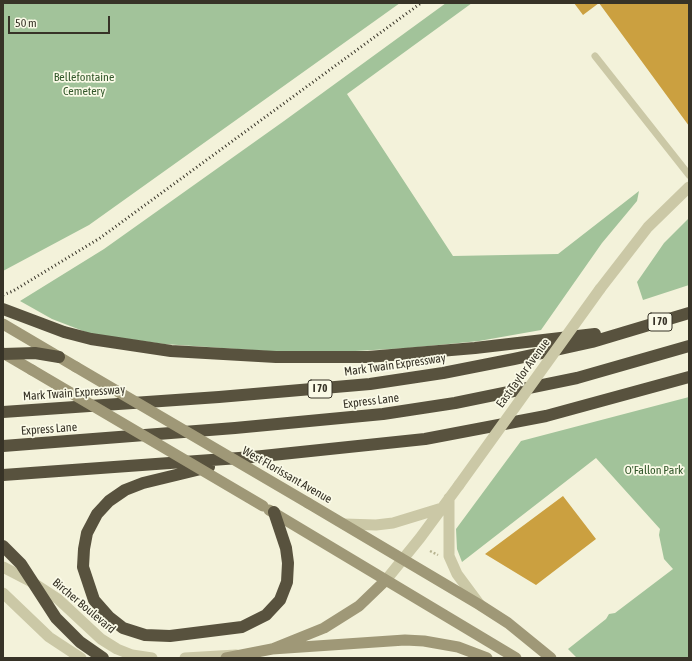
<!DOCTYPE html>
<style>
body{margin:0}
#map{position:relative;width:692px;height:661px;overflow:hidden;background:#f3f2da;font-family:"Asap Condensed",sans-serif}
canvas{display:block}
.frame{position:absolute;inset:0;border:4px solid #373327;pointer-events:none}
.scale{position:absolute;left:8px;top:16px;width:102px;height:18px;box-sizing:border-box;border:2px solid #373327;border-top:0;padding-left:5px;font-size:12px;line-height:14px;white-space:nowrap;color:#373327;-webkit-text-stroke:3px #fafae7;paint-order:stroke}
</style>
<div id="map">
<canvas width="692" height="661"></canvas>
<div class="frame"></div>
<div class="scale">50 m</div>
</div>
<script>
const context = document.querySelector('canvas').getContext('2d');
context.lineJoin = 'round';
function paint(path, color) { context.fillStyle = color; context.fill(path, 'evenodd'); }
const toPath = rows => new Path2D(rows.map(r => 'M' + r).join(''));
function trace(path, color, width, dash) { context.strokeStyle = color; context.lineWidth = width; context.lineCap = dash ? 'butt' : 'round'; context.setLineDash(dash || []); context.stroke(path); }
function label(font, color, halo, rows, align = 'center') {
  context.font = font + ' "Asap Condensed",sans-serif'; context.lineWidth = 3.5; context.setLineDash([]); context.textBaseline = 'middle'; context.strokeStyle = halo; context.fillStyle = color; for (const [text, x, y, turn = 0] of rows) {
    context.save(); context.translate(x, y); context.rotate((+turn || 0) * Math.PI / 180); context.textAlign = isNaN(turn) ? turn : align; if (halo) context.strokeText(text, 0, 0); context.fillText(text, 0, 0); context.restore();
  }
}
paint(toPath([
 [3,3,400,3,89,225,3,271],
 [446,3,472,3,347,94,453,256,558,254,639,191,637,201,602,243,541,330,479,341,408,348,338,352,267,351,164,344,91,334,52,319,20,301,104,249,284,121],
 [689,218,689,285,643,300,637,282,664,243],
 [689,397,689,658,577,658,568,649,606,619,609,614,615,613,673,569,664,559,659,535,660,529,596,458,462,562,457,549,456,529,521,441]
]), '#a2c39a');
paint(toPath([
 [574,3,689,3,689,126,599,3,583,15],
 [563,496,596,539,536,585,485,554]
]), '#cba040');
trace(toPath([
 [430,551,438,555]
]), '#b7b390', 2.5, [2, 2]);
trace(toPath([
 [595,56,689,175]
]), '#cbc8a6', 7);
trace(toPath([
 [600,289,648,227,689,187],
 [449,498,449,556,457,574,480,605],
 [344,524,376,525,393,523,442,508],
 [3,567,32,582,58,599,101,639,117,649,132,655,152,658],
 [386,580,420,538,459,485],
 [3,593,49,637,81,658],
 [185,658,236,655]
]), '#cbc8a6', 11);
trace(toPath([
 [3,324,76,367],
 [3,353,32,370],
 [308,503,480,605,508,623,551,658],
 [269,510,516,658],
 [272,649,405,640,424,641,458,647,487,658],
 [226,658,272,649,324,628,359,606,386,580]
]), '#9f9877', 11);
trace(toPath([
 [3,309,64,332,91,339,171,351,276,357,368,357,475,348,595,334],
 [3,354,35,353,59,357],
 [3,412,219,397,370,384,443,373,514,359,592,342,689,313],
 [3,446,235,428,383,414,455,403,577,378,689,346],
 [209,467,143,483,125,490,109,501,97,514,87,533,84,549,83,567,94,600,109,617,123,628,145,635,170,636,242,627,266,615,280,600,287,582,288,563,286,548,274,512],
 [3,475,253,457,425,439,546,416,689,377],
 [3,546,21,564,56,618,80,642,103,658]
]), '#58523e', 12);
trace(toPath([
 [3,295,13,291,100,238,421,3]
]), '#373327', 3, [1, 3]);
trace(toPath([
 [459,485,600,289]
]), '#cbc8a6', 11);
trace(toPath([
 [76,367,308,503],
 [32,370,263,506]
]), '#9f9877', 11);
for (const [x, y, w] of [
 [660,322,24],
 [320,389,24]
]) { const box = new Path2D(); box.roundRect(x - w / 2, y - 9, w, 18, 3); context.fillStyle = '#fafae7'; context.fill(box); trace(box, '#373327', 1); }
label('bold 11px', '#373327', null, [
 ["I 70",660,322],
 ["I 70",320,389]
]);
label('12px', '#32572a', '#fafae7', [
 ["Bellefontaine",84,77],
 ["Cemetery",84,91],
 ["O'Fallon Park",654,470]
]);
label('12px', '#373327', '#fafae7', [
 ["Mark Twain Expressway",395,365,-8],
 ["East Taylor Avenue",523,373,-54],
 ["Mark Twain Expressway",74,393,-4],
 ["Express Lane",371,401,-7],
 ["Express Lane",49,429,-4],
 ["West Florissant Avenue",287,475,30],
 ["Bircher Boulevard",84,606,40]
]);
</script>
